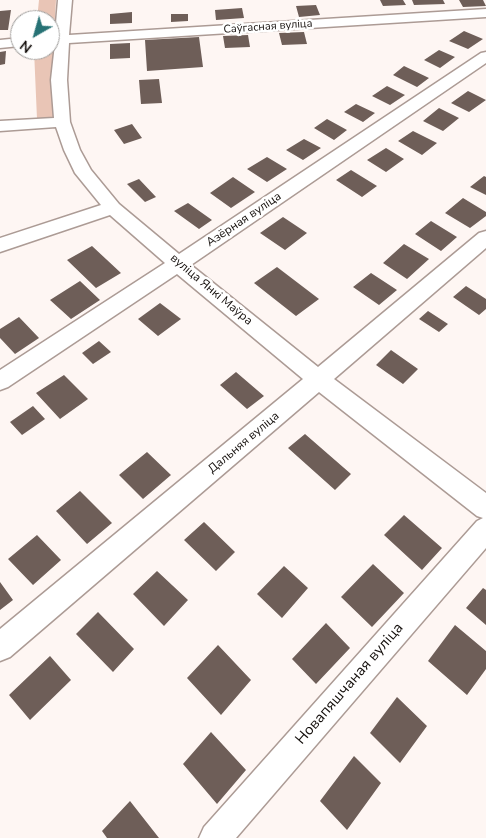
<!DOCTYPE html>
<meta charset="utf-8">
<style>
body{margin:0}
#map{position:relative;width:486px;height:838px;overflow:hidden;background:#fef6f3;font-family:"Nunito Sans",sans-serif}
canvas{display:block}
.north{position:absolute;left:10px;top:10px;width:50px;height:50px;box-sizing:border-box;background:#fff;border:1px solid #a19f9d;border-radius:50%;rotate:218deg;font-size:14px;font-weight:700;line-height:20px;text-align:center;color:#130e0b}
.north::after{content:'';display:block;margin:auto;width:18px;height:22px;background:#277275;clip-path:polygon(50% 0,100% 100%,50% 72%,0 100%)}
</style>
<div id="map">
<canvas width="486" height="838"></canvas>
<div class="north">N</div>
</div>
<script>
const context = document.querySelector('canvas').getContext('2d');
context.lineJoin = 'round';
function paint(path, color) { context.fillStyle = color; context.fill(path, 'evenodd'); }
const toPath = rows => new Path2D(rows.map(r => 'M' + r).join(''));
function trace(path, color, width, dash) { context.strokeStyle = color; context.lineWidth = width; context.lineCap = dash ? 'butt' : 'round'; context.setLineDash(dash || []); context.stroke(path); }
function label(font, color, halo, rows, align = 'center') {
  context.font = font + ' "Nunito Sans",sans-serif'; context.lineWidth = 5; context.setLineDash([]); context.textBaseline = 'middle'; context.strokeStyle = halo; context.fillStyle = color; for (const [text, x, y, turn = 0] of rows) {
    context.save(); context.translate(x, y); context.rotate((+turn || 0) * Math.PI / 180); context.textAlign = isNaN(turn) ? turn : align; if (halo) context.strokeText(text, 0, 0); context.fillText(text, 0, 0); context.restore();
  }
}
paint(toPath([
 [39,0,56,0,54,33,50,35,50,20,37,20],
 [50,45,53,45,55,119,37,119,34,50,50,50]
]), '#e9c5b6');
paint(toPath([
 [380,0,403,0,406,5,383,6],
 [412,0,443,0,445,4,414,5],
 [459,0,483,0,486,6,463,7],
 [316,5,320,15,299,17,296,6],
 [242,8,244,18,216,20,215,10],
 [11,10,8,30,0,30,0,11],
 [132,12,132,23,110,24,110,14],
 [171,14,188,14,188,21,171,22],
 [464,31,483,39,468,49,449,41],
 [304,32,307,44,282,45,279,33],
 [248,35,250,47,225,48,223,36],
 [199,37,203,67,147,71,145,40],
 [130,43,130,58,110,59,110,44],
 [439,50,455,57,440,68,424,60],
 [6,51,5,64,0,65,0,52],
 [404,66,429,78,417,87,393,75],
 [159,79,162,103,141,104,139,80],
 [387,86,405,95,390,105,372,96],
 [468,91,486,100,469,112,451,103],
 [356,104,375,113,363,122,344,112],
 [439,108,459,118,443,131,423,121],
 [327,119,347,130,334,140,314,128],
 [132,124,142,138,124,144,114,130],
 [413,131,437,143,422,155,398,141],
 [304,139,321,148,303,160,286,150],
 [386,148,404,159,386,172,367,160],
 [267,157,287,169,267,182,247,169],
 [351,170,377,186,362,197,336,180],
 [484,176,486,177,486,195,470,187],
 [233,177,255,192,231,208,210,193],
 [139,179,156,197,145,202,127,184],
 [463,198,486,212,486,216,470,228,445,213],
 [188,203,212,220,199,229,174,211],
 [283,217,307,233,285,250,260,233],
 [431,221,457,237,441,251,415,234],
 [404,244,429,259,407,279,383,263],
 [92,246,121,273,96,288,67,260],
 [277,267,319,299,296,316,254,283],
 [371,273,397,290,379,305,353,287],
 [80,281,100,300,71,319,50,300],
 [466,286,486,299,486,309,479,315,453,297],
 [160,303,181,319,158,336,138,319],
 [428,311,448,324,439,332,419,319],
 [19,317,39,338,15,354,0,338,0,329],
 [99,341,111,352,93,364,82,353],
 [391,350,418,369,403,384,376,365],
 [236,372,264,396,247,409,220,385],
 [64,375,88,399,60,419,36,393],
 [33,406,45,419,22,435,10,422],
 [305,434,351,474,335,490,288,448],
 [147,452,171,475,143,499,119,475],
 [80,491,112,523,87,544,56,511],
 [404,515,442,548,422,570,384,535],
 [204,522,235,552,216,571,184,540],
 [37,535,61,560,33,585,8,559],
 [373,564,404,593,372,627,341,597],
 [284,566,308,588,282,618,257,594],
 [157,571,188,600,164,626,133,594],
 [0,582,13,600,0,610],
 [483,588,486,590,486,625,466,608],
 [98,612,134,649,113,672,76,634],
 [326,623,350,648,316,684,292,659],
 [455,625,486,651,486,669,467,695,428,661],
 [218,645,251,680,221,715,187,678],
 [50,656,71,680,30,720,9,695],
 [397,697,427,726,400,763,370,733],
 [211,732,246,770,217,804,183,764],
 [354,756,381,783,347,830,320,801],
 [130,801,159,838,107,838,102,831]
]), '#6e5e58');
const minor = toPath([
 [58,0,72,0,69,35,486,9,486,17,69,43,67,80,70,122,80,150,91,170,119,204,179,254,481,53,486,52,486,63,191,265,318,367,479,233,486,231,486,248,334,379,486,493,486,548,236,838,199,838,204,827,477,521,483,518,477,516,319,392,10,657,0,661,0,629,303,379,177,274,8,387,0,390,0,370,165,263,110,215,0,252,0,238,101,205,75,173,64,150,56,127,0,131,0,121,54,118,51,80,55,44,50,44,50,36,55,35,58,0],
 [20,38,20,46,0,48,0,40,20,38]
]);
trace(minor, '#ac9b95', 3);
paint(minor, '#fff');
label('11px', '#130e0b', '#fff', [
 ["Саўгасная вуліца",268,27,-4]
]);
label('12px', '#130e0b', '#fff', [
 ["Азёрная вуліца",244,220,-34],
 ["вуліца Янкі Маўра",211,290,40],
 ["Дальняя вуліца",244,443,-40]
]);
label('15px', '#130e0b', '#fff', [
 ["Новапяшчаная вуліца",350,684,-49]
]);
</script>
